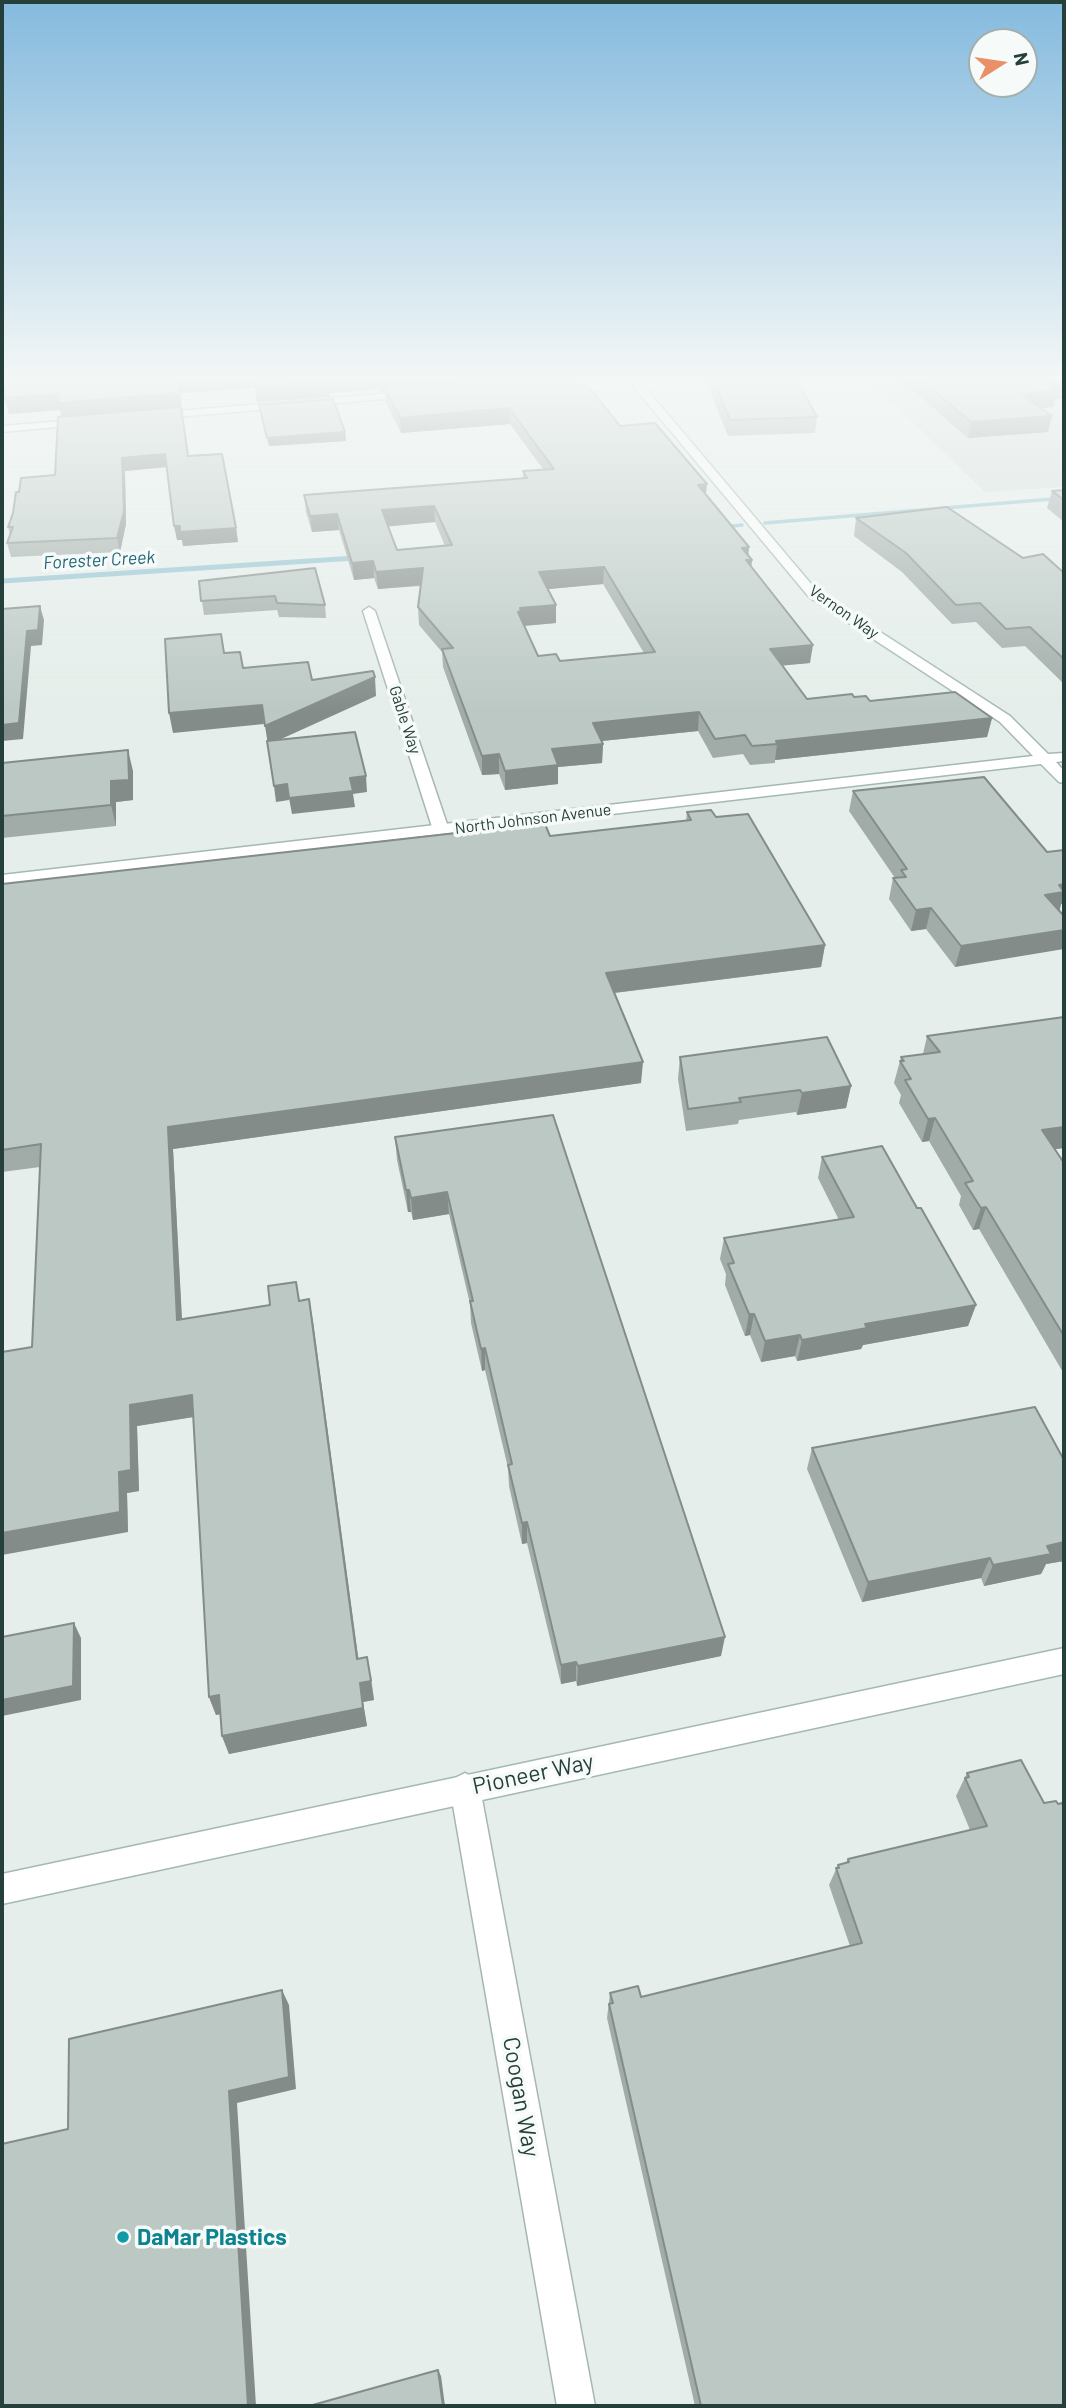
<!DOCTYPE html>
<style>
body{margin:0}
#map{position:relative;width:1066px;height:2408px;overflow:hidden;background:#e5eeea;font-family:Barlow,sans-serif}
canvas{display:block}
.frame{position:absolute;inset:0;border:4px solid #253f3a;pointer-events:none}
.north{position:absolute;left:968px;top:28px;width:70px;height:70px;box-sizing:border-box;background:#f6faf8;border:2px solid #a2afac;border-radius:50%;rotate:78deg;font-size:19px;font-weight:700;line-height:28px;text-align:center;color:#253f3a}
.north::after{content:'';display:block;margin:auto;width:24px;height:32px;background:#ea8f67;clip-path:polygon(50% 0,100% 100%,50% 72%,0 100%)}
</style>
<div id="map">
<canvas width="1066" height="2408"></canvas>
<div class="frame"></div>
<div class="north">N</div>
</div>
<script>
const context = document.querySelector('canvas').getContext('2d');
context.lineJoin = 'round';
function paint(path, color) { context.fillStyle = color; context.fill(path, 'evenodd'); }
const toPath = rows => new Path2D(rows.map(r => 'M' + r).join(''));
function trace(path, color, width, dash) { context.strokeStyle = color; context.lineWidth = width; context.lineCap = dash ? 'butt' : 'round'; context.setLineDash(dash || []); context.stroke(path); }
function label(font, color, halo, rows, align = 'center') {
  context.font = font + ' Barlow,sans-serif'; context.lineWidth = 7; context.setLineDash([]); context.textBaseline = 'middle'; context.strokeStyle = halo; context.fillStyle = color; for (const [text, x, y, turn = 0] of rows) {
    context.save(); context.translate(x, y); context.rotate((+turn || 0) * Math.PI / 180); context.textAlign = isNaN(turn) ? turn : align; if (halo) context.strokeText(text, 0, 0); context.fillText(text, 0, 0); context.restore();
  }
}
paint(toPath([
 [865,376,1033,376,1064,395,1064,487,985,492]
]), '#d4ddda');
trace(toPath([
 [765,523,1064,498],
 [724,527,742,525]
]), '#91c2cf', 3.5);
trace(toPath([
 [2,581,355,558]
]), '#91c2cf', 5);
const street = toPath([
 [369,607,375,611,449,830,447,833,435,833,433,830,363,611,369,607],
 [465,1773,475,1778,480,1788,595,2406,557,2406,450,1788,455,1778,465,1773]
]);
const secondary = toPath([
 [613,376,647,376,638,379,817,591,1010,716,1048,754,1064,753,1064,761,1056,762,1064,771,1064,783,1059,782,1041,764,2,885,2,875,1033,756,1000,722,809,597,628,380,544,387,539,384,544,381,613,376],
 [415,391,418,392,418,396,154,419,149,416,154,413,415,391],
 [87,419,90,420,90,424,2,432,2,426,87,419],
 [1064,1648,1064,1674,2,1904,2,1874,1064,1648]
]);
trace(street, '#a8b6b2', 3);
trace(secondary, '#a4b9b3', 3);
paint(street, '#fff');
paint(secondary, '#fff');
paint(toPath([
 [2,376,543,376,547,380,575,386,620,426,707,484,706,494,752,560,751,566,810,663,783,665,807,699,854,697,870,701,992,718,987,737,775,760,775,763,750,765,743,754,713,758,698,731,602,741,603,744,602,763,558,767,558,784,505,790,499,774,482,775,443,667,442,652,419,625,418,607,421,586,378,589,374,578,354,580,339,530,312,532,306,512,304,495,523,478,523,471,543,469,510,424,401,433,386,403,385,392,381,392,379,389,329,393,330,397,257,402,254,388,180,393,188,456,236,528,238,542,183,546,182,540,177,540,167,467,125,471,126,524,120,552,11,557,7,543,10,535,8,527,19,492,55,475,61,417,60,410,9,414,6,402,3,402,2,397],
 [435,522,445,546,397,550,388,526],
 [603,584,644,653,560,661,538,656,524,626,556,623,548,589],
 [704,376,773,376,817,417,815,433,728,436],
 [903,376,1064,376,1064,398,1055,399,1053,407,1041,408,1048,432,968,438,902,381],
 [259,405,345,432,346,441,269,446],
 [1064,490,1064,522,1047,508,1052,491],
 [856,518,1023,558,1064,573,1064,684,1025,646,1002,648,976,622,952,624,902,572,854,536],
 [199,581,325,605,326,618,279,617,277,610,204,615],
 [2,763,133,771,133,800,116,802,116,826,2,838],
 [853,791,1061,904,1059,911,955,967,926,929,911,931,889,899,893,878,895,878,849,811],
 [687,812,716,817,825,945,821,967,614,993,641,1083,173,1149,182,1319,309,1299,358,1658,371,1676,374,1700,363,1702,367,1726,229,1754,222,1736,221,1714,216,1715,209,1697,194,1417,137,1426,139,1491,127,1493,128,1532,32,1347,40,1167,2,1172,2,884,550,836,686,821],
 [1064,1017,1064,1148,1055,1149,1064,1163,1064,1374,979,1229,973,1230,959,1205,961,1196,929,1141,922,1142,899,1103,901,1095,894,1083,901,1057,923,1054,927,1036],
 [680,1057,851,1086,846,1108,797,1115,796,1112,739,1120,738,1124,686,1131,678,1079],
 [553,1115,721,1656,577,1686,576,1681,561,1684,527,1543,522,1544,509,1486,508,1468,485,1370,482,1371,471,1323,470,1304,449,1214,413,1220,411,1212,408,1212,397,1160,395,1137],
 [822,1157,917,1208,976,1305,968,1326,863,1345,861,1349,797,1361,795,1356,761,1362,750,1335,745,1336,725,1285,726,1274,720,1259,724,1238,839,1220,818,1178],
 [812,1448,1064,1460,1064,1561,1046,1564,1041,1574,984,1586,981,1578,862,1602,807,1469],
 [1021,1760,1064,2406,695,2406,607,2018,610,1993,641,1997,850,1946,829,1885,838,1865,846,1862,848,1859,970,1830,956,1796,967,1773]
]), '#a1aca9');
paint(toPath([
 [213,376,252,376,254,388,180,393,190,469,181,409,62,418,60,410,9,414,5,398,177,378],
 [358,376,378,376,379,389,329,393,330,397,257,402,255,387,327,378],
 [401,376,536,376,385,388,385,392,381,392,380,377],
 [1064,383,1064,398,1055,399,1053,407,1018,410,1021,394,1047,384],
 [509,408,510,424,401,433,400,418],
 [1052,416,1048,432,968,438,971,422],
 [345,432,346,441,269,446,267,438],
 [165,454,167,467,125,471,126,524,120,552,117,538,122,458],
 [707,484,705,500,698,485],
 [434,506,435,522,383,527,382,510],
 [337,514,339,530,312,532,310,516],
 [174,526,236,528,238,542,183,546,182,540,177,540],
 [749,547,748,560,752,560,750,577,742,548],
 [373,561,374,578,354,580,352,563],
 [604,567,603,584,539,590,539,572],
 [423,568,424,585,378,589,376,572],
 [556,605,556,623,521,626,518,612,520,608],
 [40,606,44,620,42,645,31,646,23,739,2,741,2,725,27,631],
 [813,645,810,663,768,667,770,649],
 [375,677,376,696,268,745,265,726],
 [262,705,264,724,173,733,169,713],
 [699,712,698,731,592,742,593,723],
 [992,718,987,737,775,760,777,744,776,741],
 [603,744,602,763,558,767,558,784,505,790,505,771,552,749],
 [128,750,133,771,133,800,116,802,116,826,111,805,111,781],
 [499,754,499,774,482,775,482,756],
 [366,776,367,792,353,794,355,807,292,814,289,798,350,778],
 [287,784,289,800,276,802,274,786],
 [1064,884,1064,904,1061,904,1059,913,1045,895,1059,885],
 [931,908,926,929,911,931,916,910],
 [1064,930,1064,949,955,967,961,946],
 [825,945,821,967,605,994,606,973],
 [643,1062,641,1083,173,1149,183,1341,177,1320,168,1127],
 [851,1086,846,1108,797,1115,802,1093],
 [935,1118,929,1141,922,1142,928,1119],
 [1064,1127,1064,1148,1034,1152,1042,1130],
 [406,1190,409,1190,411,1212,408,1212],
 [447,1192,449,1214,413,1220,411,1198],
 [986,1207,979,1229,973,1230,981,1208],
 [309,1299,313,1321,361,1678,357,1659],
 [976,1305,968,1326,863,1345,861,1349,797,1361,802,1340,865,1324],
 [749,1314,754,1314,750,1335,745,1336],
 [800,1335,795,1356,761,1362,765,1341],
 [485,1348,485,1370,482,1371,481,1349],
 [192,1395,199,1416,137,1426,139,1491,127,1493,128,1532,2,1555,2,1533,119,1472,130,1405],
 [527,1522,527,1543,522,1544,522,1523],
 [1064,1542,1064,1561,1046,1564,1041,1574,984,1586,993,1565,1047,1546],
 [990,1558,981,1578,862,1602,868,1582],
 [74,1623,81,1638,81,1700,2,1716,2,1700],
 [725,1637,721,1656,577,1686,578,1666],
 [367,1657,374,1700,363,1702,367,1726,229,1754,222,1736,360,1683],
 [576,1662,576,1681,561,1684,561,1665],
 [219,1695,226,1713,216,1715,209,1697],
 [282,1990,289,2005,296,2089,237,2103,256,2406,248,2406,229,2091],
 [438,2370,441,2376,445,2406,443,2406]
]), '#838c89');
const building = toPath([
 [2,376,213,376,177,378,179,393,58,403,59,394,5,398,5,387,2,387,2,376],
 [252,376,358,376,327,378,328,381,255,387,252,376],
 [379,376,401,376,380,377,379,376],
 [537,376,543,376,547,380,569,379,575,386,588,386,620,426,655,423,707,484,698,485,749,547,742,548,752,560,746,560,813,645,770,649,807,699,852,694,854,697,866,696,870,701,955,692,992,718,776,741,777,744,752,746,745,735,715,739,699,712,593,723,603,744,552,749,558,765,505,771,499,754,482,756,442,649,453,648,418,607,423,568,376,572,373,561,352,563,337,514,310,516,304,495,527,478,523,471,554,469,509,408,400,418,385,388,537,376],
 [434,506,452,545,397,550,382,510,434,506],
 [604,567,655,652,560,661,556,654,538,656,518,612,521,611,520,608,556,605,539,572,604,567],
 [712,376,795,377,817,417,730,420,712,376],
 [916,376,1064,376,1064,383,1047,384,1057,391,1021,394,1052,416,971,422,916,376],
 [333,399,345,432,267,438,259,405,333,399],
 [181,407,188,456,222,454,236,528,180,532,180,526,174,526,165,454,122,458,124,511,117,538,7,543,13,527,8,527,13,513,16,492,19,492,21,478,55,475,58,417,181,407],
 [1064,490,1064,500,1052,491,1064,490],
 [947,507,1023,558,1043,554,1064,573,1064,659,1030,627,1006,629,980,603,956,605,906,553,856,518,947,507],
 [315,568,325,605,277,603,275,596,201,601,199,581,315,568],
 [40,606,38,630,27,631,19,723,2,725,2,609,40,606],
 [221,634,224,653,240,652,243,668,308,662,312,680,373,671,375,677,265,726,262,705,169,713,165,639,221,634],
 [355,732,366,776,350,778,353,791,289,798,287,784,274,786,267,741,355,732],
 [128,750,129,780,111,781,111,805,2,816,2,763,128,750],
 [984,777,1047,852,1064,850,1064,884,1059,885,1064,892,1045,895,1064,916,1064,930,961,946,931,908,916,910,893,878,906,877,901,870,907,869,853,791,984,777],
 [711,810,716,817,748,814,825,945,606,973,643,1062,168,1127,177,1320,270,1305,268,1286,296,1282,299,1301,309,1299,357,1659,367,1657,371,1681,360,1683,363,1708,222,1736,219,1695,209,1697,192,1395,130,1405,131,1470,119,1472,120,1512,2,1533,2,1352,32,1347,41,1144,2,1150,2,884,501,828,545,824,550,836,691,820,687,812,711,810],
 [1064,1017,1064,1127,1042,1130,1064,1163,1064,1336,986,1207,981,1208,965,1183,973,1181,935,1118,928,1119,905,1080,911,1079,900,1061,904,1061,901,1057,940,1052,927,1036,1064,1017],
 [827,1037,851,1086,802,1093,800,1090,739,1098,741,1102,688,1109,680,1057,827,1037],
 [553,1115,725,1637,578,1666,576,1662,561,1665,527,1522,522,1523,508,1465,512,1464,485,1348,481,1349,470,1301,473,1301,447,1192,411,1198,409,1190,406,1190,395,1137,553,1115],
 [882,1146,917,1208,921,1208,976,1305,865,1324,867,1328,802,1340,800,1335,765,1341,754,1314,749,1314,728,1264,734,1263,724,1238,854,1217,822,1157,882,1146],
 [1035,1407,1064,1460,1064,1542,1047,1546,1051,1554,993,1565,990,1558,868,1582,812,1448,1035,1407],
 [74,1623,73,1686,2,1700,2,1637,74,1623],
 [1021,1760,1044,1803,1056,1801,1058,1804,1062,1803,1064,1807,1064,2406,701,2406,609,2004,613,2003,610,1993,638,1986,641,1997,862,1943,836,1868,839,1868,838,1865,849,1862,848,1859,987,1826,965,1778,969,1777,967,1773,1021,1760],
 [282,1990,289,2077,229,2091,248,2406,2,2406,2,2144,68,2129,69,2039,282,1990],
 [438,2370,443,2406,309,2406,438,2370]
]);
paint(building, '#bbc8c4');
trace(building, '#838c89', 2);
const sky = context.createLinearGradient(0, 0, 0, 713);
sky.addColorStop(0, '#85bade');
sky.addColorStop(0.53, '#f3f7f6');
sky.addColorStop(1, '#f3f7f600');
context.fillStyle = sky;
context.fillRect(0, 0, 1066, 713);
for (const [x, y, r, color] of [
 [123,2237,7,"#0f9aa8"]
]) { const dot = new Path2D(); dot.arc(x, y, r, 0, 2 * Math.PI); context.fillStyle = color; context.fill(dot); trace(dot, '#f6faf8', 2.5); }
label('16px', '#253f3a', '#f6faf8', [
 ["Vernon Way",844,612,35],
 ["Gable Way",405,720,72],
 ["North Johnson Avenue",533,819,-7]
]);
label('italic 18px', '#226478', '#f6faf8', [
 ["Forester Creek",99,560,-3]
]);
label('23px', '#253f3a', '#f6faf8', [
 ["Pioneer Way",533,1774,-12],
 ["Coogan Way",521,2097,80]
]);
label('bold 23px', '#0d838f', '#f6faf8', [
 ["DaMar Plastics",137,2237]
], 'left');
</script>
